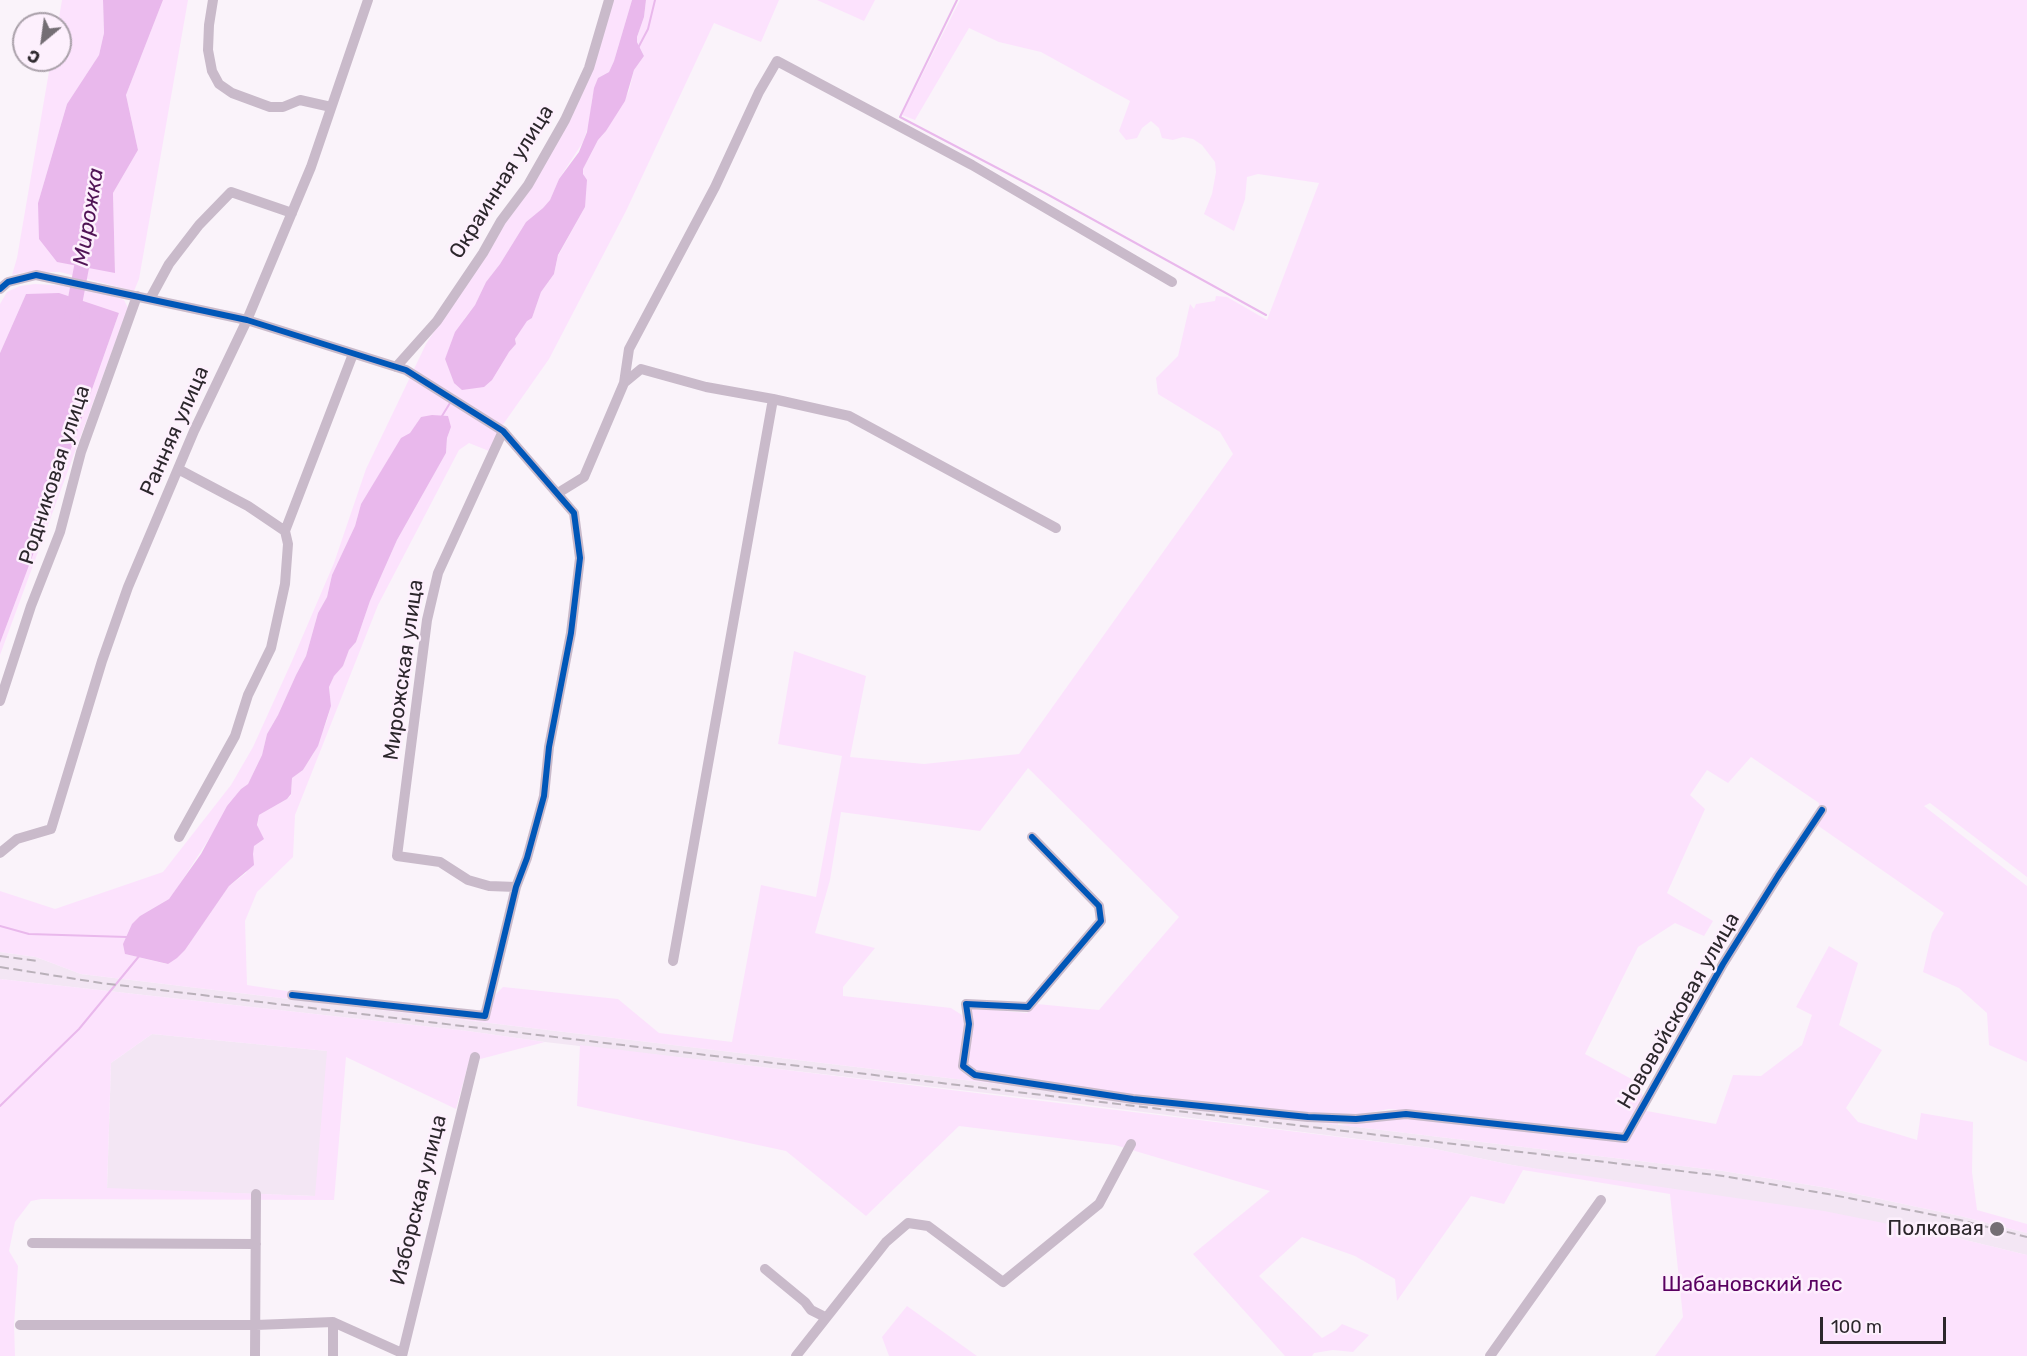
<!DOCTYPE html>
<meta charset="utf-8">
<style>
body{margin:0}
#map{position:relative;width:2027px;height:1356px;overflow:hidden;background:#faf3fa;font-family:Rubik,sans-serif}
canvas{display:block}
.north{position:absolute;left:12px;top:12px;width:60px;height:60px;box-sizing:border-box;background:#fdf0fd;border:2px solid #a9a0a9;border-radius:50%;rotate:209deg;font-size:16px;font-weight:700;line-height:24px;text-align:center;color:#2c272c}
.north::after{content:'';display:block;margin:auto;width:21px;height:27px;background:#746e74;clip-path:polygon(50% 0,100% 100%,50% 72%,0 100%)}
.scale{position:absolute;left:1820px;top:1317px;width:126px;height:27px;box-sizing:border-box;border:3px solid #2c272c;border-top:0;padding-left:8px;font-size:18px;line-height:21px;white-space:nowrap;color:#2c272c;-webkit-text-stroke:4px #fdf0fd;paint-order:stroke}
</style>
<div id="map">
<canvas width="2027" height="1356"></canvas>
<div class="north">С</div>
<div class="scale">100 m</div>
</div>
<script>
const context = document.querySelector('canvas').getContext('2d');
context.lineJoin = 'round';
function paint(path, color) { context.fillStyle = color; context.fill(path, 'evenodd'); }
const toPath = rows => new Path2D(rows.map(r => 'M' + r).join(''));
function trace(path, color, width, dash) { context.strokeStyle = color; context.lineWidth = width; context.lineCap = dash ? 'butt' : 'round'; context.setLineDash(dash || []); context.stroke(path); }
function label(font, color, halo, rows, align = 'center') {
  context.font = font + ' Rubik,sans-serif'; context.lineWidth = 5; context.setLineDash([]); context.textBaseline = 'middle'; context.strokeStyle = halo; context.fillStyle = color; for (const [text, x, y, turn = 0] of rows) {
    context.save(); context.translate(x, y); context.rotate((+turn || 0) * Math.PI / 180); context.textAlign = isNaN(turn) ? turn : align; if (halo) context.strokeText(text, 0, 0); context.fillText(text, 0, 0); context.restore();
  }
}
paint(toPath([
 [0,952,36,957,81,974,1723,1171,1828,1188,1960,1216,2027,1233,2027,1255,1953,1237,1512,1165,1430,1148,1056,1101,545,1042,468,1031,0,979],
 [152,1034,328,1051,316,1196,107,1189,111,1063]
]), '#f3e6f4');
paint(toPath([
 [62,0,103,0,104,33,99,55,67,104,38,203,115,272,113,193,138,150,126,95,163,0,188,0,139,279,134,291,60,272,26,272,12,275,17,258,51,60,60,60,60,24,58,24],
 [611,0,632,0,614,61,609,72,598,78,592,99,590,121,583,142,559,179,550,200,543,208,526,222,500,264,486,282,475,305,465,318,445,359,454,383,509,352,516,344,515,339,527,320,532,318,541,292,554,274,558,256,585,207,583,169,598,140,606,131,629,91,634,70,644,56,637,42,637,37,644,17,646,0,779,0,761,42,714,23,626,211,549,359,502,426,489,451,469,443,459,450,378,605,295,815,293,857,257,892,245,921,247,985,293,992,478,1012,503,987,618,999,659,1033,732,1042,761,885,816,897,842,756,778,744,794,651,866,676,850,757,924,764,1019,754,1233,454,1220,432,1158,394,1156,378,1178,356,1190,304,1194,309,1196,304,1215,301,1216,296,1227,297,1267,320,1319,183,1258,174,1247,177,1245,199,1234,231,1204,214,1212,194,1216,172,1215,162,1202,145,1193,139,1183,137,1173,140,1162,138,1159,128,1151,121,1142,128,1137,138,1126,140,1119,131,1130,101,1041,52,999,42,969,28,915,120,902,115,960,0,2027,0,2027,877,1930,803,1924,806,2027,886,2027,1062,1989,1045,1987,1013,1959,988,1923,972,1932,933,1944,913,1817,825,1819,803,1751,757,1728,783,1707,770,1690,795,1705,809,1667,893,1713,921,1704,936,1675,923,1638,947,1585,1054,1639,1083,1647,1111,1716,1124,1733,1075,1761,1076,1802,1045,1812,1015,1796,1007,1829,946,1858,963,1839,1025,1882,1050,1846,1108,1858,1122,1917,1140,1921,1113,1973,1122,1972,1172,1977,1210,2027,1224,2027,1233,1960,1216,1828,1188,1723,1171,81,974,36,957,0,952,0,891,55,909,163,872,231,785,253,747,292,661,334,563,366,469,426,344,568,124],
 [421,417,451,427,447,438,446,453,397,540,370,601,356,642,349,650,343,666,334,675,329,687,331,706,327,720,314,753,303,770,292,778,291,795,287,799,259,815,254,846,246,873,229,886,185,950,167,964,125,954,140,916,169,899,176,890,241,789,248,784,262,755,267,734,278,715,296,675,306,656,318,613,327,597,332,575,355,526,361,504,401,439,410,433],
 [1028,768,1179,917,1099,1010,1037,1004,1027,1013,972,1008,972,1015,965,1017,951,1008,843,996,843,987,875,948,815,933,830,880,841,812,980,831],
 [1389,1109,1622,1133,1406,1117,1338,1125,1339,1114,1356,1115],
 [817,0,875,0,864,21],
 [35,284,72,286,112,296,124,300,128,308,0,655,0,643,43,528,119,313,26,294,0,353,0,304,7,292,20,286],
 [0,979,468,1031,545,1042,469,1062,456,1109,346,1057,334,1200,41,1199,31,1201,15,1222,9,1251,18,1266,14,1325,15,1356,0,1356],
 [152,1034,327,1051,315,1196,107,1188,111,1063],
 [580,1045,1430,1148,1512,1165,1824,1211,1953,1237,2027,1255,2027,1356,1655,1356,1683,1317,1670,1194,1523,1170,1504,1204,1471,1196,1397,1301,1395,1279,1355,1256,1302,1237,1259,1276,1322,1338,1336,1330,1342,1324,1369,1335,1353,1352,1333,1350,1314,1353,1312,1356,1285,1356,1193,1254,1270,1191,1115,1145,959,1126,866,1216,786,1151,577,1106],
 [907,1306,977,1356,889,1356,882,1337]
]), '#fce2fd');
paint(toPath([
 [103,0,163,0,126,95,138,150,113,193,115,273,57,262,39,239,38,203,67,104,99,55,104,33],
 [632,0,646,0,644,17,637,37,637,42,644,56,634,70,625,101,606,131,598,140,583,169,583,174,587,180,585,207,558,255,554,274,541,292,532,318,527,321,515,339,516,344,509,352,492,380,484,387,462,390,454,383,445,359,455,332,475,305,486,282,500,264,526,222,543,208,550,200,559,179,579,152,587,132,594,88,598,78,609,72,614,61],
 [59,293,119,313,43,528,0,643,0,353,26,294],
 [432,415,448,416,451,427,447,438,446,453,397,540,370,601,356,642,349,650,343,666,334,676,329,687,331,706,318,746,303,770,292,778,291,794,287,799,259,815,257,825,264,839,254,846,253,854,254,865,229,886,185,950,177,958,168,964,125,954,123,944,132,924,140,916,169,899,201,854,227,806,241,789,248,784,262,755,267,734,278,715,296,675,306,656,318,613,327,597,332,575,355,526,361,504,401,438,410,433,421,417]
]), '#e9b8ec');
trace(toPath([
 [957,0,900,117,1045,193,1266,315],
 [638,48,648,29,655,0],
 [442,416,450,403],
 [0,926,29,934,127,937],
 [0,1106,79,1029,140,955]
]), '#e9b8ec', 2);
trace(toPath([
 [72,317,85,249]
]), '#e9b8ec', 15);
trace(toPath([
 [213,0,209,25,208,50,212,71,219,84,232,93,270,107,283,107,300,100,331,107],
 [0,289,8,282,36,275,247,320,406,370,503,431,574,513,580,558,571,633,549,747,544,796,527,858,516,887,485,1016,292,995],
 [150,299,169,264,199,225,231,192,292,213],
 [396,367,437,321,483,253,501,221,528,185,565,120,589,68,609,0],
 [624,383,641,369,706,387,773,399,849,416,1056,528],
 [503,431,438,573,427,620,397,856,440,862,468,880,489,886,516,887],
 [178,469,248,506,285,531],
 [558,493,584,477,624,383,629,349,715,187,759,92,777,61,972,165,1172,282],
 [0,701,31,606,60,532,81,452,137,296],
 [179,837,235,736,248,695,271,648,285,584,288,544,285,531,353,354],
 [1032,837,1099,906,1101,921,1028,1007,966,1004,969,1024,963,1066,975,1075,1133,1099,1308,1117,1356,1119,1406,1114,1625,1138,1723,964,1778,876,1822,810],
 [0,853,17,839,51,829,102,661,128,587,194,431,247,320,311,167,368,0],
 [673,961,773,399],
 [32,1243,256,1244],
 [765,1269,805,1302,811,1310,825,1317],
 [20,1325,256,1325,333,1322,402,1353],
 [255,1356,256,1194],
 [333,1356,333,1322],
 [402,1356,475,1057],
 [796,1356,886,1242,908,1223,928,1226,1003,1282,1099,1204,1131,1144],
 [1490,1356,1601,1200]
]), '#c9baca', 10);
trace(toPath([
 [0,956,37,961],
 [0,967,101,983,1723,1176,1828,1194,1960,1220,2027,1237]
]), '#b9b0b9', 2, [9, 4.5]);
trace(toPath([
 [0,289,8,282,36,275,247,320,406,370,503,431,574,513,580,558,571,633,549,747,544,796,527,858,516,887,485,1016,292,995],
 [1032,837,1099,906,1101,921,1028,1007,966,1004,969,1024,963,1066,975,1075,1133,1099,1308,1117,1356,1119,1406,1114,1625,1138,1723,964,1778,876,1822,810]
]), '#0057b8', 6);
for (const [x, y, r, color] of [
 [1997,1229,8,"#746e74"]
]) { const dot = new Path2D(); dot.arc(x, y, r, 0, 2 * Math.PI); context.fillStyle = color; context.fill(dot); trace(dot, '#fdf0fd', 2); }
label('21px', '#2c272c', '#fdf0fd', [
 ["Окраинная улица",502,182,-58],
 ["Ранняя улица",175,431,-66],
 ["Родниковая улица",55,475,-72],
 ["Мирожская улица",404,670,-82],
 ["Нововойсковая улица",1679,1011,-60],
 ["Изборская улица",419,1200,-76]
]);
label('21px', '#2c272c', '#fdf0fd', [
 ["Полковая",1984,1229]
], 'right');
label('21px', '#590060', '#fdf0fd', [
 ["Шабановский лес",1752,1285]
]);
label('italic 22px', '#501355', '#fdf0fd', [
 ["Мирожка",89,217,-81]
]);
</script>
